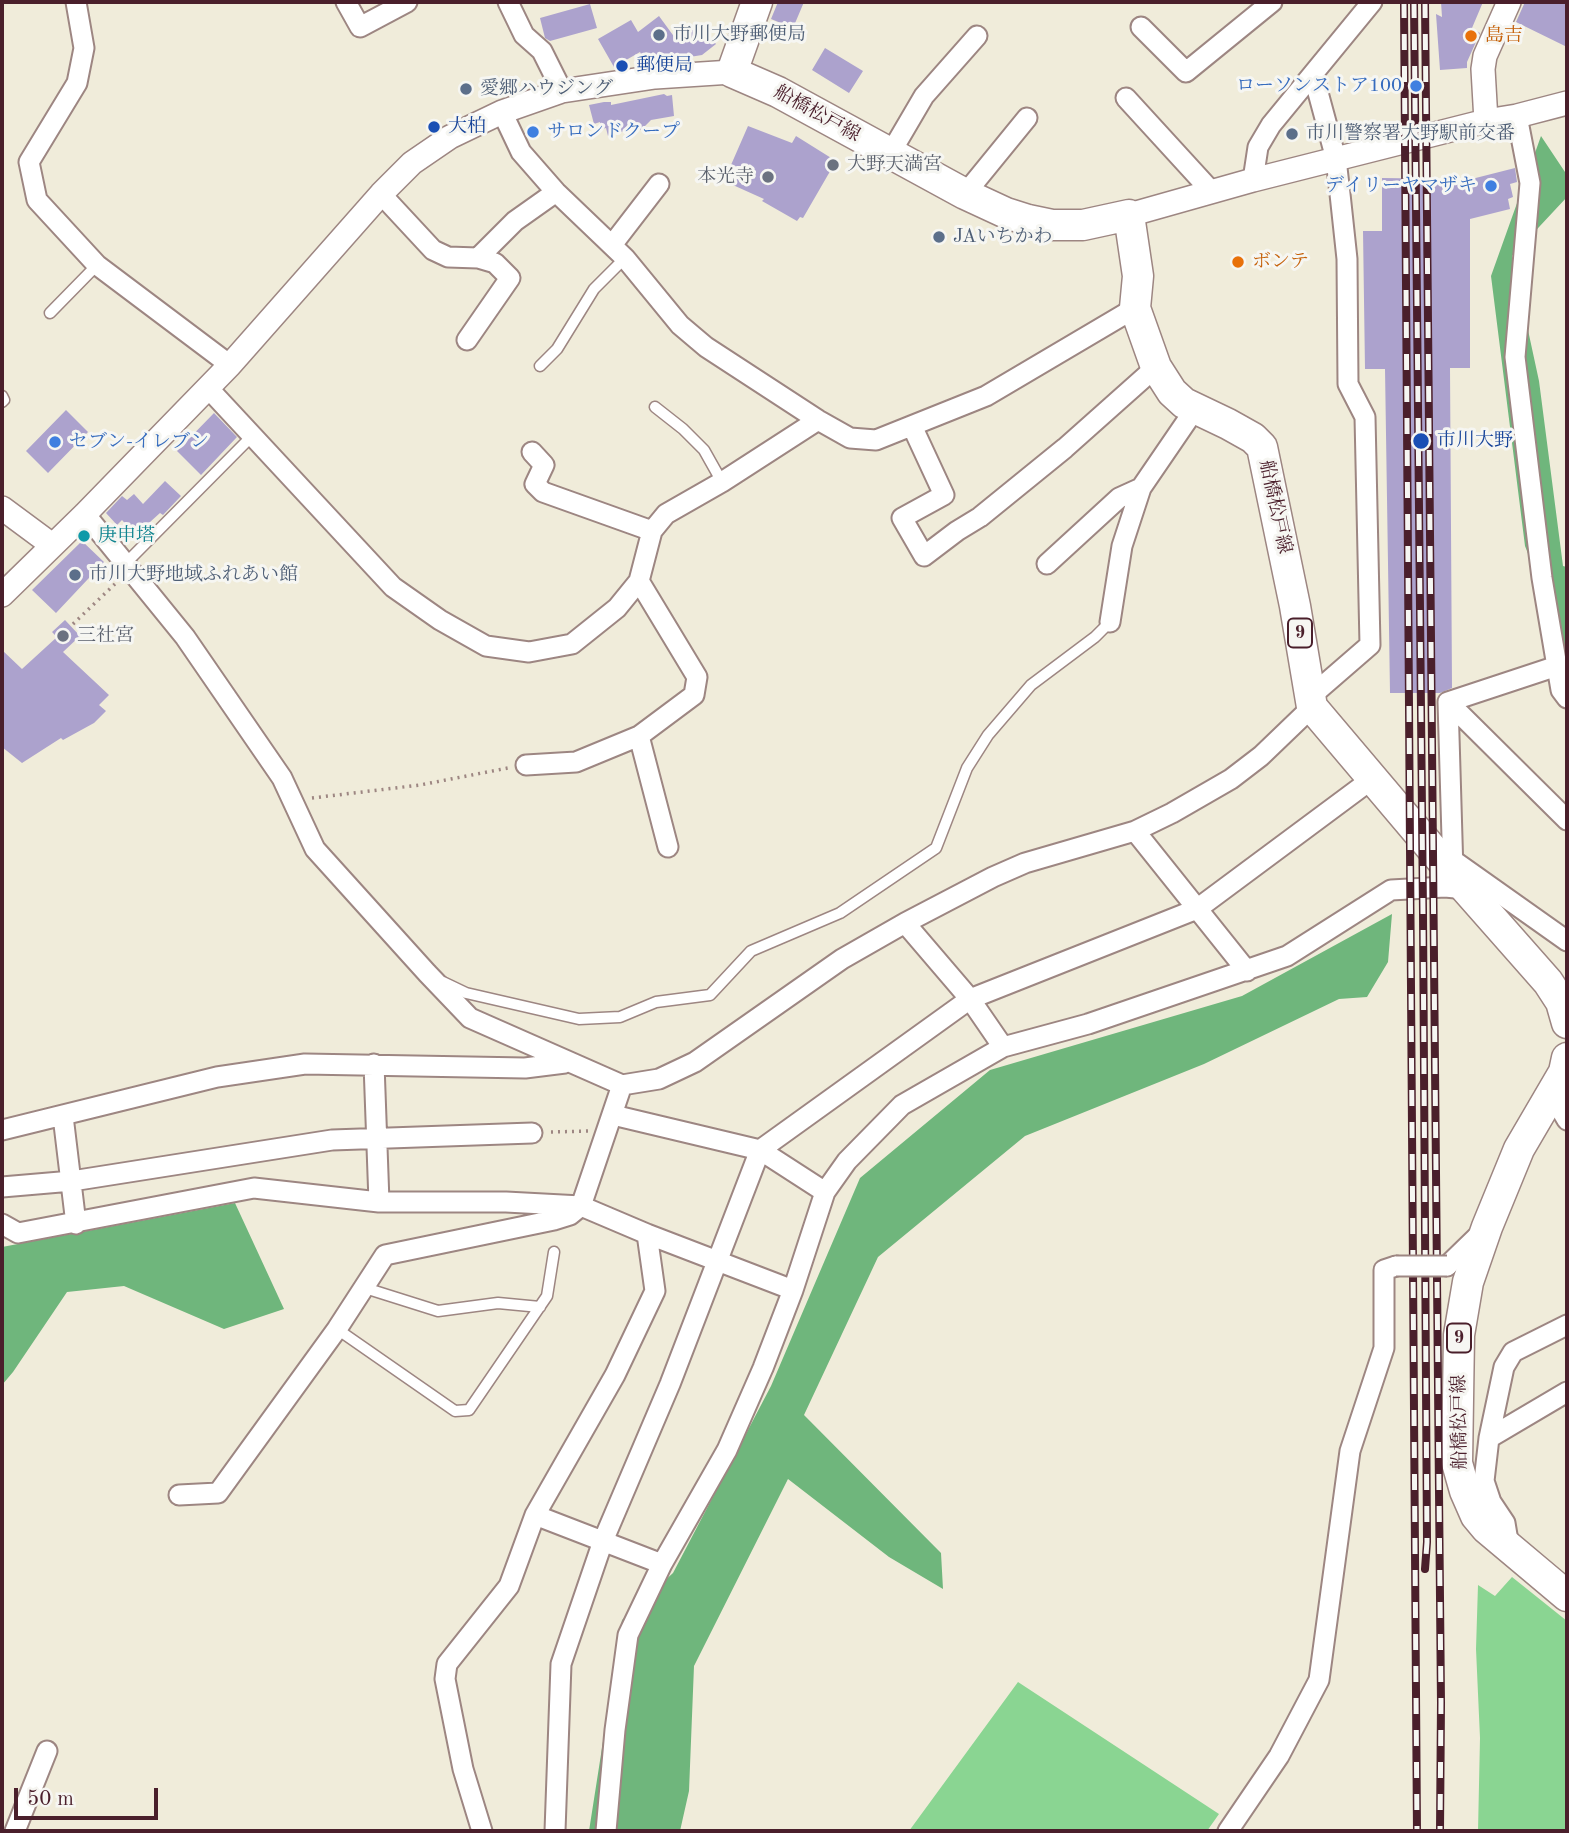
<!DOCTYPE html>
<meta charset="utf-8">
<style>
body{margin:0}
#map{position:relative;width:1569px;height:1833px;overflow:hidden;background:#f0ecda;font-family:"Old Standard TT",serif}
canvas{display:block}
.frame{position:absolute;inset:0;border:4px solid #4a1f2b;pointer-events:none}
.scale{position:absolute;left:14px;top:1788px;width:144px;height:32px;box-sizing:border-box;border:4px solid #4a1f2b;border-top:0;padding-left:9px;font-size:21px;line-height:24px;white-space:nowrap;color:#4a1f2b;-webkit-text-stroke:5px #f6f6f2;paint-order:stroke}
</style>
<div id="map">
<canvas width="1569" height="1833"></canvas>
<div class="frame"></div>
<div class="scale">50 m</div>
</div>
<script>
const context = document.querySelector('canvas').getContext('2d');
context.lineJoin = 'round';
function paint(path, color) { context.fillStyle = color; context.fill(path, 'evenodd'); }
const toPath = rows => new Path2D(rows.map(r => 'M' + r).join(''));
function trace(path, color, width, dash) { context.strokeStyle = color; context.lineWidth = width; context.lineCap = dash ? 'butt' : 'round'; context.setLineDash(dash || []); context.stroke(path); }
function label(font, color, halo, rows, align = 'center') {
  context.font = font + ' "Old Standard TT","Noto Serif JP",serif'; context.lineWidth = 6; context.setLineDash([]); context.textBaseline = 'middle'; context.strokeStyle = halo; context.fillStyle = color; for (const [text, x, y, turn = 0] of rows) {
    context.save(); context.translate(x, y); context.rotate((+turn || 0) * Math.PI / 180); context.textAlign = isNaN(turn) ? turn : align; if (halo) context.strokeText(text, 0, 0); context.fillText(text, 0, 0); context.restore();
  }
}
paint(toPath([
 [1512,1577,1567,1621,1567,1831,1478,1831,1480,1738,1476,1649,1478,1585,1495,1596],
 [1018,1682,1219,1814,1207,1831,909,1831]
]), '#8ad592');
paint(toPath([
 [1541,136,1567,175,1567,197,1512,256,1539,381,1563,566,1567,567,1567,653,1525,546,1491,276],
 [1392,914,1388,962,1367,997,1339,999,1204,1064,1025,1136,878,1257,804,1415,941,1553,943,1589,889,1557,788,1479,694,1666,689,1791,680,1831,589,1831,622,1620,673,1573,771,1386,860,1178,990,1070,1242,996],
 [235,1203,284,1309,224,1329,124,1286,67,1292,13,1372,2,1385,2,1247]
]), '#6fb67c');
paint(toPath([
 [778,2,804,2,793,28,771,19],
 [1441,2,1483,2,1472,28,1480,33,1467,62,1467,68,1440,70,1436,14,1442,17],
 [1525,2,1567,2,1567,47,1516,22],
 [590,4,597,28,550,41,545,38,540,18],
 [659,16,678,42,696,27,702,33,704,31,716,44,702,55,646,64,640,52,614,67,598,39,631,20,638,32],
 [825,48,863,71,849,93,812,70],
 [664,94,667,96,672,95,674,116,651,120,641,130,637,127,608,136,606,128,602,129,600,122,594,124,589,105,604,102,611,102,611,105],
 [748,126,792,143,796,136,836,161,803,218,800,217,797,221,762,201,764,199,724,181],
 [1515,168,1517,182,1510,184,1513,197,1508,199,1510,209,1470,219,1470,368,1450,368,1452,688,1440,693,1390,693,1385,369,1365,369,1363,231,1382,231,1382,178,1452,179,1452,184],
 [66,410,88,432,48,473,26,451],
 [214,413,237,437,201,475,177,451],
 [165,481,181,496,163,515,160,513,140,531,137,528,133,532,122,520,117,525,106,513,122,496,127,500,134,494,143,504],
 [82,541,104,562,56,613,32,590],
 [65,620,80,636,63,652,109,695,99,705,106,711,94,723,63,740,61,738,22,763,2,747,2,650,22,669,57,637,52,632]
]), '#aca2cd');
const service = toPath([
 [50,313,97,265],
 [540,366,557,349,594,289,625,258],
 [2,396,4,400,2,402],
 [655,407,683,429,704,450,722,482],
 [126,563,253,435],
 [443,982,466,993,579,1019,620,1017,656,1002,710,995,751,951,840,913,936,848,967,768,988,735,1031,685,1095,637,1110,622],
 [365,1288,438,1311,498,1303,540,1307],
 [337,1329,455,1411,469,1410,547,1296,554,1252]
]);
const minor = toPath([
 [76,2,84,48,77,83,29,162,37,200,97,265,230,365],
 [346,2,360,27,407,2],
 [508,2,524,35,542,51,562,91],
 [1141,27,1186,72,1272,2],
 [1126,98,1212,192],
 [502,112,521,152,556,192,625,258,680,325,706,347,818,420,850,438,876,440,986,396,1135,308],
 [1517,116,1530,183,1515,357,1542,578,1561,690,1567,698],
 [890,154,924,96,977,36],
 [1253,180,1258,147,1271,125,1372,2],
 [381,194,433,250,448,257,478,258,515,221,556,192],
 [965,194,1027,118],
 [612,245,659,184],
 [467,340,510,278,495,263,478,258],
 [208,388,393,587,440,620,486,646,529,652,572,644,617,608,639,581,652,531,666,514,722,482,818,420],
 [912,426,944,495,902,518,924,556,957,531,980,517,1065,448,1156,367],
 [532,452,544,465,535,484,543,492,652,531],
 [85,514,185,637,282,778,315,849,427,973,470,1018,622,1085,659,1079,695,1062,842,959,905,923,993,877,1025,863,1135,831,1172,813,1231,779,1261,756,1312,707],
 [1047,564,1119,498,1141,488],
 [1110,622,1122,546,1141,488,1195,409],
 [1310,697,1370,645,1365,417,1348,384,1347,259,1340,194,1336,159,1313,74],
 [1448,702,1567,820],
 [639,736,668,847],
 [526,765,576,762,639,736,694,695,697,677,639,581],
 [1135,831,1247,971],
 [1454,861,1567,941],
 [1453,872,1448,702,1557,666],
 [905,923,970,999,1003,1047],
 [374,1064,379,1202],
 [1551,1093,1567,1120],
 [613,1115,760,1150,825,1192],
 [63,1116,76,1224],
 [2,1130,217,1077,305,1064,525,1068,565,1063],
 [2,1187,72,1181,332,1140,532,1133],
 [2,1224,18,1233,254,1188,379,1202,506,1202,581,1206,647,1234,655,1291,615,1375,535,1515,509,1586,447,1664,445,1679,463,1769,482,1831],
 [647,1234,793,1290],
 [1447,1266,1481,1233],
 [1489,1438,1504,1367,1513,1352,1567,1325],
 [179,1495,218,1493,337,1329,385,1255,554,1220,570,1215,581,1206,622,1085],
 [535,1515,662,1564],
 [1509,1547,1505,1523,1491,1502,1484,1481,1489,1438,1567,1392],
 [15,1831,47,1751],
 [555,1831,561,1664,603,1541,670,1384,760,1150,970,999,1197,909,1372,779],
 [606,1831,615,1730,628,1635,662,1564,727,1450,763,1368,793,1290,825,1192,847,1161,902,1105,1003,1047,1088,1024,1287,956,1391,890,1445,887,1466,889],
 [1228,1831,1279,1756,1319,1680,1350,1451,1384,1348,1384,1270,1396,1266]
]);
const tertiary = toPath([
 [1486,121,1483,69,1485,56,1509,2],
 [1129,215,1253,180,1486,121,1517,116,1567,103],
 [2,508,52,545],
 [2,595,85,514,230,365,381,194,412,163,450,137,502,112,562,91,655,77,732,72]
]);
const primary = toPath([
 [757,2,732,72,778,92,965,194,1006,213,1028,220,1052,225,1083,225,1129,215,1138,276,1135,308,1156,367,1172,392,1184,403,1228,424,1253,438,1262,447,1295,606,1312,707,1466,889,1548,982,1561,1002,1567,1023],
 [1567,1058,1564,1072,1519,1149,1487,1227,1468,1282,1459,1335,1457,1463,1465,1491,1476,1516,1486,1528,1567,1596]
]);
trace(service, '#9d8682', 13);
trace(minor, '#9d8682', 23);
trace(tertiary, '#9d8682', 26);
trace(primary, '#9d8682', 33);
trace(toPath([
 [73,624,116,583],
 [312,798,420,785,508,768],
 [551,1132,589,1131]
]), '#9d8682', 3.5, [2, 5]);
trace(service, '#fff', 10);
trace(minor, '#fff', 19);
trace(tertiary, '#fff', 23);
trace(primary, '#fff', 30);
const rail = toPath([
 [1404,2,1417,1831],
 [1414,2,1423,913,1427,1542,1425,1569],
 [1425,2,1441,1702,1440,1831]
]);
trace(rail, '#4a1f2b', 8);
trace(rail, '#f6f6f2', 5, [16]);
const minorBridge = toPath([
 [1396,1266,1447,1266]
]);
trace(minorBridge, '#9d8682', 23, []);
trace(minorBridge, '#fff', 19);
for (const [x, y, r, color] of [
 [659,35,7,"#5c6f8a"],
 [1471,36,7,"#e8710a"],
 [622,66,7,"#1a4fb4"],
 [1416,86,7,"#3f7fe0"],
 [466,89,7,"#5c6f8a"],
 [434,127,7,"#1a4fb4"],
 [533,132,7,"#3f7fe0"],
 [1292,134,7,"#5c6f8a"],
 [833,165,7,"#6b7280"],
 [768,177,7,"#6b7280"],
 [1491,186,7,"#3f7fe0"],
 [939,237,7,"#5c6f8a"],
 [1238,262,7,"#e8710a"],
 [1421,441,9,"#1a4fb4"],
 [55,442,7,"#3f7fe0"],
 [84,536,7,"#0f9aa8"],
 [75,575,7,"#5c6f8a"],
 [63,636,7,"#6b7280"]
]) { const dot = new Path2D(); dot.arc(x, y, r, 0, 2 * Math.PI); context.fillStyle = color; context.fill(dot); trace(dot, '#f6f6f2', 2.5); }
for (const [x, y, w] of [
 [1300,633,24],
 [1459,1338,24]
]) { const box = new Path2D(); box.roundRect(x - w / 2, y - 14.5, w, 29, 5); context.fillStyle = '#f6f6f2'; context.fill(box); trace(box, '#4a1f2b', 2); }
label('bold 18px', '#4a1f2b', null, [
 ["9",1300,633],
 ["9",1459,1338]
]);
label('19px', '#4e5e75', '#f6f6f2', [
 ["市川大野郵便局",673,35],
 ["愛郷ハウジング",480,89],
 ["市川警察署大野駅前交番",1306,134],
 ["JAいちかわ",953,237],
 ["市川大野地域ふれあい館",89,575]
], 'left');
label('19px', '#c56008', '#f6f6f2', [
 ["島吉",1485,36],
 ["ボンテ",1252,262]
], 'left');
label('19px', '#164399', '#f6f6f2', [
 ["郵便局",636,66],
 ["大柏",448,127],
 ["市川大野",1437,441]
], 'left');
label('19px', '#366cbe', '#f6f6f2', [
 ["ローソンストア100",1402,86],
 ["サロンドクープ",547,132,"left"],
 ["デイリーヤマザキ",1477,186],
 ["セブン-イレブン",69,442,"left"]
], 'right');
label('19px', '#4a1f2b', '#f6f6f2', [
 ["船橋松戸線",817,114,29],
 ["船橋松戸線",1275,507,78],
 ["船橋松戸線",1460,1422,-91]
]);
label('19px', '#5b616d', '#f6f6f2', [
 ["大野天満宮",847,165],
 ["本光寺",754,177,"right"],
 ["三社宮",77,636]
], 'left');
label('19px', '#0d838f', '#f6f6f2', [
 ["庚申塔",98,536]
], 'left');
</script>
